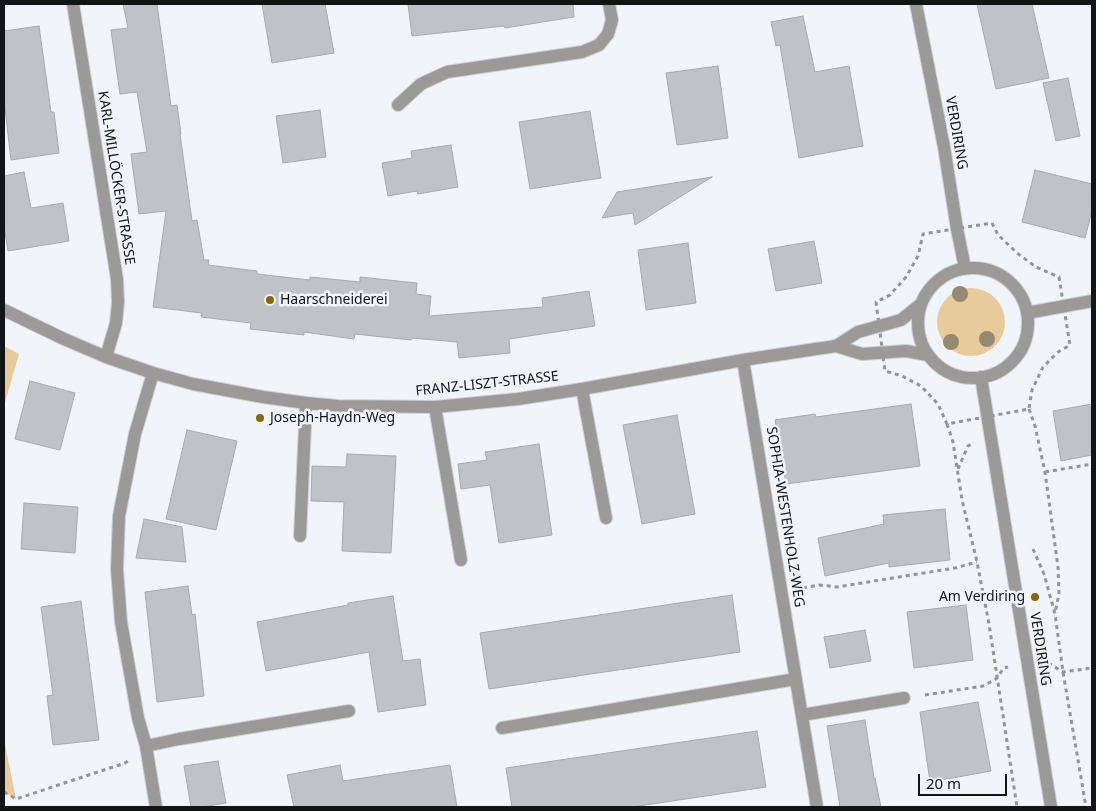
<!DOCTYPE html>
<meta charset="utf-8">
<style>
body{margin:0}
#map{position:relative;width:1096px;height:811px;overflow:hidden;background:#f1f4fa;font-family:"Noto Sans",sans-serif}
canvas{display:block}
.frame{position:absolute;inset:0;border:5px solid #131416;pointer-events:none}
.scale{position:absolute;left:918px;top:774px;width:89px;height:22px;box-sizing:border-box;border:2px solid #131416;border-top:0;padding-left:6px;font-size:15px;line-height:18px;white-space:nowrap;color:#131416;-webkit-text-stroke:4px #f1f4fa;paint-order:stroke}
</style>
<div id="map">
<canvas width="1096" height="811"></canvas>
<div class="frame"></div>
<div class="scale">20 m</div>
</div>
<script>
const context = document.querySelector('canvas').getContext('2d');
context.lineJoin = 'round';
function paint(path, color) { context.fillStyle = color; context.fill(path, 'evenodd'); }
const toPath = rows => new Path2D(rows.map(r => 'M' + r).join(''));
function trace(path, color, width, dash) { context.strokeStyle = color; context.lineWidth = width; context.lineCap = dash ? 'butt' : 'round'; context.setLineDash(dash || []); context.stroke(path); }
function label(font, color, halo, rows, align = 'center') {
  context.font = font + ' "Noto Sans",sans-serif'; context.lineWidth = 5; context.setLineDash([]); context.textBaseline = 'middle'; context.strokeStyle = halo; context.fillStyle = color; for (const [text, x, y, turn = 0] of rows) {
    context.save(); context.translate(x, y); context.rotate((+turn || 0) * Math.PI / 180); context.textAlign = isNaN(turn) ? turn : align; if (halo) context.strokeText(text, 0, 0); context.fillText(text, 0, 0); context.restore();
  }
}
paint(toPath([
 '937 322a34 34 0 1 1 68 0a34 34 0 1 1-68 0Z',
 [4,346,19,354,4,406],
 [4,739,16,799,4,792]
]), '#e7cb9c');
const building = toPath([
 [123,4,157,4,171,106,177,105,181,134,180,134,192,221,197,220,204,260,209,260,208,265,257,271,257,274,310,280,310,277,360,282,360,277,417,283,416,294,431,296,429,316,543,307,542,298,589,291,595,326,509,339,510,353,459,358,457,342,412,338,411,340,355,334,354,339,304,332,304,335,250,329,251,323,201,317,202,313,153,307,166,211,139,214,131,154,147,152,137,92,120,94,111,30,128,28,123,4],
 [262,4,325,4,334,53,272,63,262,4],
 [408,4,573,4,574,17,505,28,504,26,412,36,408,4],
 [977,4,1032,4,1049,78,996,89,977,4],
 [803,16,815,72,849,66,863,146,799,158,780,45,776,46,771,22,803,16],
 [39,26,51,112,54,112,59,153,11,160,4,100,4,31,39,26],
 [718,66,728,138,677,145,666,73,718,66],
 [1068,78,1080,136,1056,141,1043,83,1068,78],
 [320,110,326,157,283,163,276,116,320,110],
 [590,111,601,178,530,189,519,122,590,111],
 [451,145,458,187,418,194,417,191,388,196,382,163,412,158,411,151,451,145],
 [1035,170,1092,184,1092,211,1085,238,1022,222,1035,170],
 [24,172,31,208,63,203,69,241,8,251,4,227,4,176,24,172],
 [712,177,635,225,633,213,602,218,617,192,712,177],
 [814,241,822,283,776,291,768,249,814,241],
 [688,243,696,303,646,310,638,250,688,243],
 [30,381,75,393,60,450,15,439,30,381],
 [911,404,920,466,786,484,775,420,815,414,816,417,911,404],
 [1092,404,1092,455,1061,461,1053,411,1092,404],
 [677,415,695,514,642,524,623,425,677,415],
 [187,430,237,441,216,530,166,519,187,430],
 [539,444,552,535,499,543,490,485,461,489,458,464,487,460,485,452,539,444],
 [347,454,396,456,391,553,342,551,344,502,311,501,312,466,346,467,347,454],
 [24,503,78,507,75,553,21,549,24,503],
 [945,509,950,560,889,567,889,563,825,576,818,538,884,524,883,515,945,509],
 [144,519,182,527,186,562,136,558,144,519],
 [188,586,192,615,195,614,204,696,157,702,145,592,188,586],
 [732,595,740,652,489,689,480,633,732,595],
 [393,596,403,661,420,659,426,705,378,712,369,652,266,671,257,622,348,605,348,603,393,596],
 [81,601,99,740,53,745,47,696,53,695,41,607,81,601],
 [966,605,973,660,914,668,907,612,966,605],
 [865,630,871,661,830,668,824,637,865,630],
 [978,702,991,771,930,782,920,712,978,702],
 [865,720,874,778,875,778,881,807,840,807,827,726,865,720],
 [757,731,766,787,632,807,512,807,506,768,757,731],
 [218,761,226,803,202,807,191,807,184,766,218,761],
 [340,765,343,781,450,765,457,807,294,807,287,775,340,765]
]);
paint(building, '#bfc3c8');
trace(building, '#a6aaaf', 1);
const lane = toPath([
 [582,389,606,518],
 [435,407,461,560],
 [300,536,306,403],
 [802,715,904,698]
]);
const street = toPath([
 [73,4,117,279,118,302,116,323,106,357],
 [916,4,944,147,957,229,965,268],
 [398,105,421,84,447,72,582,52,599,45,608,34,612,20,609,4],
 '918 323a55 55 0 1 1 110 0a55 55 0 1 1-110 0Z',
 [4,310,64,339,106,357,153,373,193,384,263,397,306,403,338,406,435,407,518,399,582,389,743,360,836,346,858,332,901,320,921,304],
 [1027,313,1092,301],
 [836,346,862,354,906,351,928,355],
 [743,360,817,807],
 [153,373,135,434,119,516,117,569,121,622,138,718,146,746,156,807],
 [981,377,1051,807],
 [502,728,796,679],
 [146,746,179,739,349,711]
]);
trace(lane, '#cdd0d6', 14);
trace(street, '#cdd0d6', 14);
trace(toPath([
 [992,223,998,235,1017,253,1036,267,1059,277,1070,345,1058,352,1043,367,1032,390,1029,409,947,424,938,404,921,386,902,376,885,371,876,302,890,295,906,277,918,256,923,234,992,223],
 [1029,409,1035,426,1045,472,1058,567,1059,594,1055,613],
 [947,424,953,442,962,500,977,562,989,624,1017,807],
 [958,469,968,446,971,444],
 [1045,472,1092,464],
 [1033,549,1044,574,1055,614,1063,672,1086,807],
 [803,588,819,585,837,587,955,568,977,562],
 [1048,664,1050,664,1063,672,1092,668],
 [925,695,983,686,996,679,1004,668,1008,667],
 [4,792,16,799,125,763,128,761]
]), '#919498', 3, [4, 4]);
trace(lane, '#9c9a98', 12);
trace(street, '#9c9a98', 12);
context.fillStyle = '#958a71';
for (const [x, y] of [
 [960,294],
 [987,339],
 [951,342]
]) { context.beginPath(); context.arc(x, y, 8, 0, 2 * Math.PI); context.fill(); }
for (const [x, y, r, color] of [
 [270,300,5,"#8c6507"],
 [260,418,5,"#8c6507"],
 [1035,597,5,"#8c6507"]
]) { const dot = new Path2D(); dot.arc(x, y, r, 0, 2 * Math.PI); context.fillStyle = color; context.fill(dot); trace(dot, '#f1f4fa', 2); }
label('14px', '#131416', '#f1f4fa', [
 ["VERDIRING",956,133,80],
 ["KARL-MILLÖCKER-STRASSE",116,178,81],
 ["FRANZ-LISZT-STRASSE",487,384,-6],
 ["SOPHIA-WESTENHOLZ-WEG",785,517,81],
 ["VERDIRING",1040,649,81]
]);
label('14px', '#131416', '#f1f4fa', [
 ["Haarschneiderei",280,300],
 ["Joseph-Haydn-Weg",270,418],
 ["Am Verdiring",1025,597,"right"]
], 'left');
</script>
